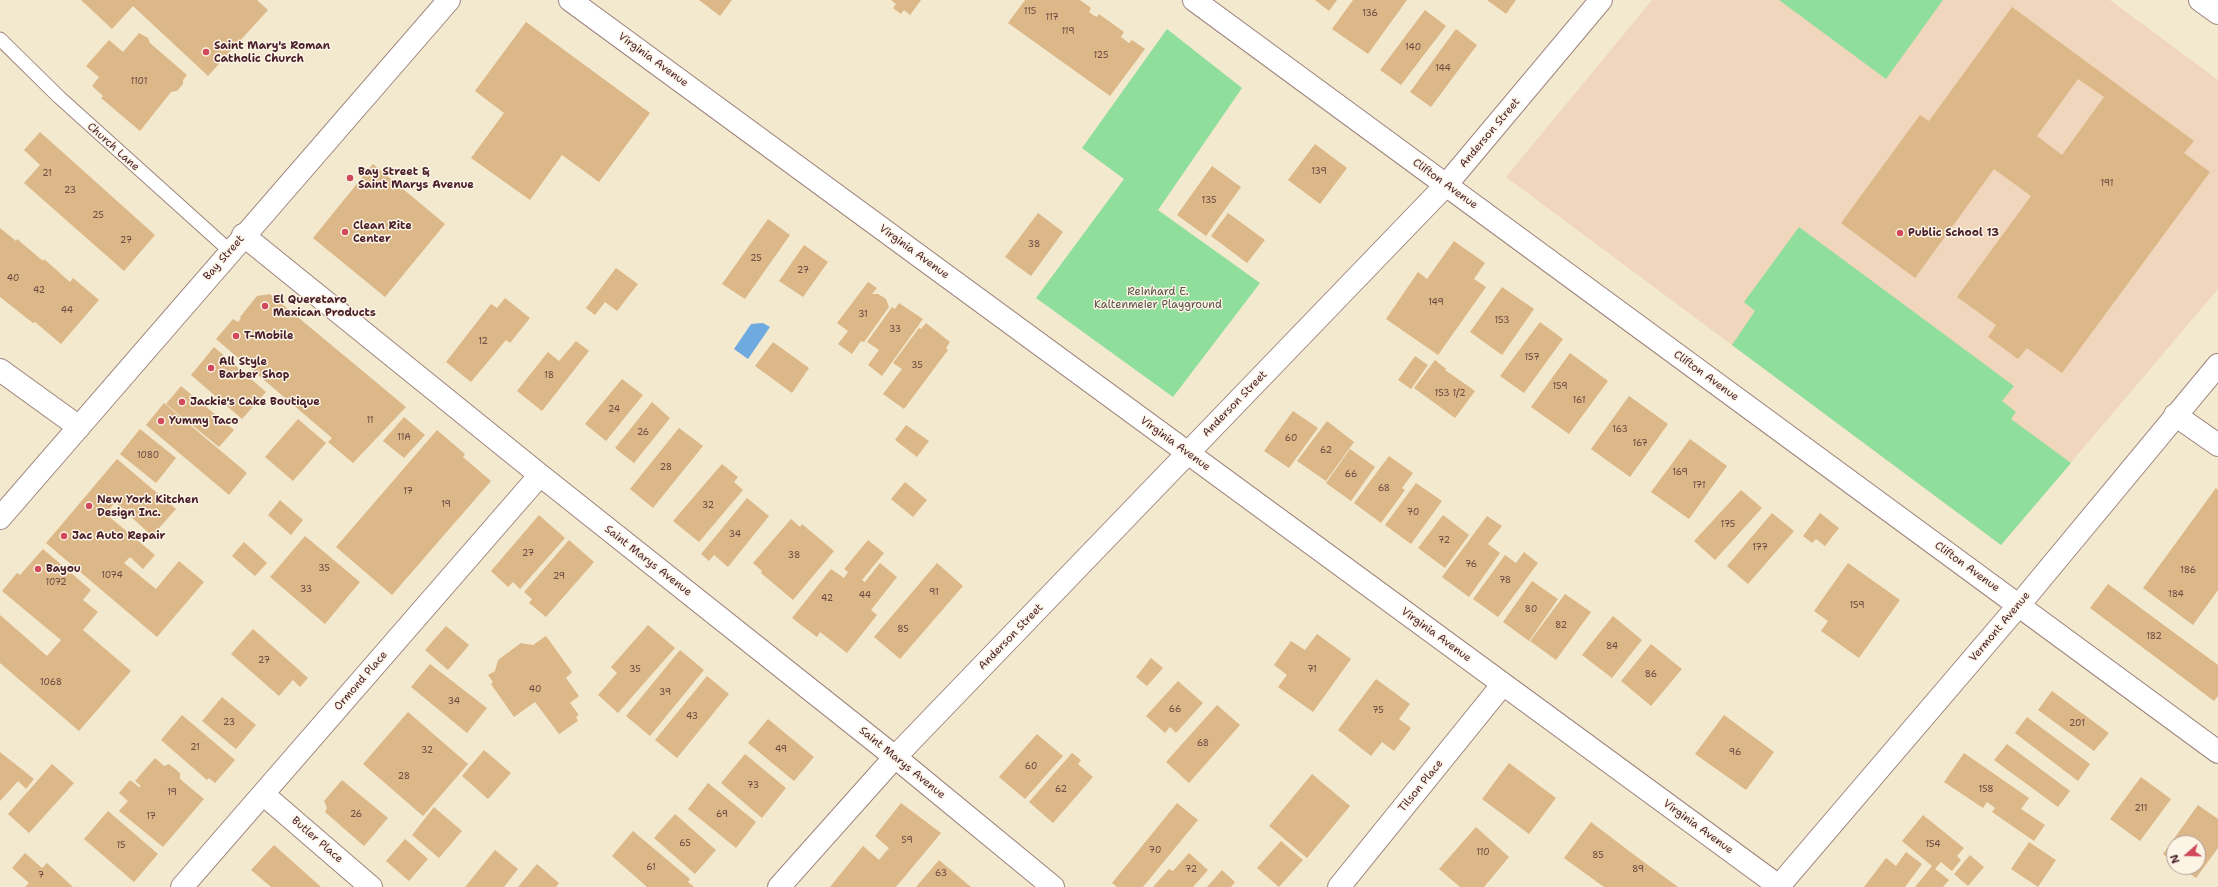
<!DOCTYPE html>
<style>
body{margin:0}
#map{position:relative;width:2218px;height:887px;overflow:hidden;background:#f3e9cf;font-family:"Shantell Sans",sans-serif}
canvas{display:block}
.north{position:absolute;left:2166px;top:835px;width:40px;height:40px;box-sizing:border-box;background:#fcf5e5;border:1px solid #b59f9b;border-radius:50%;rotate:250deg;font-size:11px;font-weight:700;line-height:16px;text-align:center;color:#4a1f2b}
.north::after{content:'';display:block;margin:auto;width:14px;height:18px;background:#d1495b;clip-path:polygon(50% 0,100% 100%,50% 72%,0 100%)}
</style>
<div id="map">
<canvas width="2218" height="887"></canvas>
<div class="north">N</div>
</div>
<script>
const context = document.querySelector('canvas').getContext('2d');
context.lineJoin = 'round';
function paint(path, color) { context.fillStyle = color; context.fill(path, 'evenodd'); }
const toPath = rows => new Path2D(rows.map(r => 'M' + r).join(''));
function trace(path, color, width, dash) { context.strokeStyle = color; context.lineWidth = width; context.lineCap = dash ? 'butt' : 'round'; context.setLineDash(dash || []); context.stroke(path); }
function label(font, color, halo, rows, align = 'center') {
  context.font = font + ' "Shantell Sans",sans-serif'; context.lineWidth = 3; context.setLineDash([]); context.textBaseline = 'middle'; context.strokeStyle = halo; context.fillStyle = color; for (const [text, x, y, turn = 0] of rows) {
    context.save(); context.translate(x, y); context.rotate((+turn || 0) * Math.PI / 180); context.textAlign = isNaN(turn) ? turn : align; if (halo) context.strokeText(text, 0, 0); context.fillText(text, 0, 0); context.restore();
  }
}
paint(toPath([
 [1652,0,2110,0,2218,80,2218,289,2001,545,1506,177]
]), '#f0d6bc');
paint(toPath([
 [1779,0,1943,0,1886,79],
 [1167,29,1242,88,1158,210,1260,283,1173,397,1036,298,1124,179,1082,148],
 [1799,227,2014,386,2002,401,2016,412,2011,419,2071,463,2001,545,1732,345,1755,311,1744,302]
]), '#8fde9c');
paint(toPath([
 [763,323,770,327,748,359,734,349,751,324]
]), '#6eaadf');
paint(toPath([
 [81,0,257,0,268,10,208,76,133,6,112,29],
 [699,0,732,0,720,16],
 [891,0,921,0,910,15,904,10,901,14,893,8,896,4],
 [1025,0,1080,0,1091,8,1089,12,1093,15,1097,17,1099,14,1124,32,1121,37,1129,43,1132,40,1145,49,1110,96,1008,23],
 [1315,0,1337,0,1329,11],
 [1353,0,1407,0,1368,54,1332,29],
 [1487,0,1516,0,1506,14],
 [2012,7,2194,141,2184,153,2210,172,2062,373,2027,348,2018,359,1988,337,1996,325,1957,297,2031,196,1994,169,1915,278,1841,223,1920,115,1929,121],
 [2078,79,2104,97,2062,155,2037,136],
 [1425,10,1446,26,1401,85,1380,70],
 [526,22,650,113,599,182,562,155,530,200,471,158,504,113,475,91],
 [1456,29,1477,45,1431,107,1410,92],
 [139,33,148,38,150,43,187,75,183,80,183,84,177,91,171,92,140,131,101,98,103,96,92,86,99,77,86,66,109,40,123,52],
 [40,132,155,235,124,271,24,183,40,165,24,150],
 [1315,144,1347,168,1320,204,1288,180],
 [373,164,445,224,385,297,313,238],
 [1212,166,1241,187,1206,236,1177,215],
 [1038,213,1063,232,1031,276,1005,257],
 [1228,213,1265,240,1247,263,1211,236],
 [768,219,790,235,745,299,722,284],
 [0,228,16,241,17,239,43,261,44,259,70,282,73,278,99,300,61,344,35,322,33,323,0,297],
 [1454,241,1485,263,1474,279,1486,287,1438,355,1386,319,1418,272,1427,279],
 [804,245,828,262,803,297,779,281],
 [616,268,638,284,617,311,605,302,595,315,586,308],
 [868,282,877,288,872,294,878,294,886,299,889,307,864,342,861,341,852,354,838,344,848,331,837,323],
 [1502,287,1534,309,1502,355,1470,332],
 [270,294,406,407,353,463,328,442,332,438,216,339,233,319,238,322,241,318,240,317,257,296],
 [505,298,530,318,510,343,506,340,471,382,446,362,491,304,497,308],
 [899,303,923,319,882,376,868,365,879,350,867,342,892,307,895,309],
 [1540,322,1563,339,1524,393,1500,376],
 [926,323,950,342,946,348,948,350,904,409,883,394,902,369,893,363,919,328,921,329],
 [576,341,589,351,542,411,517,391,548,352,559,361],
 [773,342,809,368,792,393,755,366],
 [214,347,266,392,242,419,191,375],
 [1570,353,1608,381,1569,434,1531,407],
 [1415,356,1428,365,1411,389,1398,380],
 [1435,360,1446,369,1445,370,1475,391,1455,418,1414,388],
 [622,379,643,395,606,441,585,424],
 [181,386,234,430,219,447,166,404],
 [1629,396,1668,424,1630,477,1591,449],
 [652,402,670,418,634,463,615,448],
 [164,403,247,473,229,495,146,425],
 [1293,411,1318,428,1289,468,1264,451],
 [404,417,425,435,404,458,383,441],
 [298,419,326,443,293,481,265,457],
 [1327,421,1354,442,1326,481,1297,461],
 [906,425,929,441,917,457,895,440],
 [679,428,703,446,653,508,630,489],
 [140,429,176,458,156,483,120,454],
 [437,430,465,454,463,457,491,481,392,595,336,547],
 [1690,439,1727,466,1689,519,1651,492],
 [1350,449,1375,467,1351,501,1326,483],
 [1389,456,1413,473,1402,488,1405,490,1381,523,1354,503],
 [117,459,176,509,152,536,115,502,106,514,155,555,143,569,130,557,124,563,156,589,179,561,204,582,157,637,46,543],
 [722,464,738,477,734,482,743,490,699,542,673,521],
 [905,482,927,500,913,517,891,499],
 [1416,483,1442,501,1411,544,1385,525],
 [2216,488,2218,490,2218,590,2193,625,2143,588],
 [1741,490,1762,508,1715,560,1694,541],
 [747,498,769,516,728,567,714,555,709,561,701,554],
 [280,500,303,520,291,535,268,515],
 [1772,513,1794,531,1748,584,1727,566],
 [1820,513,1839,528,1825,546,1816,539,1812,543,1803,536],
 [539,515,565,538,520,589,513,582,508,587,491,571],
 [1443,515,1469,535,1445,568,1418,548],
 [1487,516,1502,526,1488,544,1500,553,1469,597,1442,577],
 [791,519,800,527,802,524,834,551,793,600,761,573,762,571,753,563],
 [305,536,360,582,325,624,270,577],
 [569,540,594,562,546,617,529,603,532,599,524,592],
 [868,540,884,553,862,580,865,582,880,563,897,577,871,610,877,615,847,653,820,632,817,637,792,618,831,569,844,578,848,572,844,569],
 [244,542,267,563,255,576,232,556],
 [43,549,91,590,83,600,98,612,83,630,131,671,79,731,0,663,0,615,47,656,61,640,2,591,17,573,20,575],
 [1524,552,1538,563,1498,617,1473,599,1505,555,1516,563],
 [937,563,963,586,900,659,874,637],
 [1848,563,1900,600,1859,658,1821,631,1828,621,1814,611],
 [1532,581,1558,599,1529,641,1503,622],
 [2108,584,2218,665,2218,696,2214,701,2090,608],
 [1565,594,1591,612,1556,660,1530,641],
 [1613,616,1642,640,1612,678,1582,655],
 [648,625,675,648,618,713,598,695,617,673,611,667],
 [446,626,469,645,448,670,425,650],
 [253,629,308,678,300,687,293,680,279,696,231,654],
 [1317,634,1351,659,1313,712,1278,687,1287,675,1274,665,1291,641,1305,650],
 [546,636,572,672,566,678,579,696,570,703,579,715,576,717,578,721,559,734,535,702,514,717,491,684,493,682,488,675,495,671,498,660,521,643,533,645],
 [1651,644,1682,669,1651,706,1621,681],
 [680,650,704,670,650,736,626,716],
 [1151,658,1163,668,1147,686,1136,677],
 [430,664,487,708,467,733,411,687],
 [707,676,729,694,677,758,655,740],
 [1376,679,1410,704,1399,719,1411,728,1394,751,1382,742,1371,756,1338,730],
 [1178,681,1203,703,1176,733,1170,727,1165,733,1146,716],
 [2052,691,2109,733,2094,751,2038,710],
 [222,697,256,725,236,749,202,721],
 [1217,705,1240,725,1189,783,1166,762],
 [408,712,468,764,423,816,363,764],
 [182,715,235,760,215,783,209,778,207,780,161,740],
 [1724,715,1774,752,1746,790,1695,754],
 [2027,717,2090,764,2078,781,2015,733],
 [768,719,814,757,794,781,748,743],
 [1037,734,1063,756,1025,799,999,777],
 [2007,744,2070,791,2058,807,1994,760],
 [484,750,511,773,488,799,462,776],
 [0,752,34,779,26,789,18,781,0,801],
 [1072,753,1081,760,1078,764,1093,777,1053,823,1029,802],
 [1964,753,2029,798,2021,809,2045,825,2034,841,1992,812,1995,808,1987,802,1983,808,1944,782],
 [745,754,786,788,762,818,721,783],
 [155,758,164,766,169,764,180,773,180,779,204,799,163,847,119,811,128,801,119,793,130,780,139,787,141,786,135,781],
 [1509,763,1556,798,1529,834,1482,799],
 [52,764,74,783,29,833,8,814],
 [1312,774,1350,806,1307,858,1269,826],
 [2141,777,2171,799,2140,841,2110,819],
 [342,780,388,818,364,846,325,812,327,808,324,801],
 [708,783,756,822,736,848,688,809],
 [901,803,941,833,896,887,830,887,863,846,879,860,889,848,875,836],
 [1177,803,1198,820,1143,887,1117,887,1112,883],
 [2198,805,2218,819,2218,848,2196,878,2181,867,2198,867,2198,843,2174,843,2174,862,2163,854],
 [434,807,462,831,439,858,412,835],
 [108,811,158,854,134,882,84,839],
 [675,814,716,850,695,874,654,838],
 [1923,815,1964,848,1957,856,1961,860,1952,871,1941,862,1935,869,1949,880,1943,887,1915,887,1932,866,1902,841],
 [1591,822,1633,854,1678,887,1604,887,1564,858],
 [1476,827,1509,857,1484,887,1460,887,1439,869],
 [633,831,690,879,688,882,694,887,647,887,612,856],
 [405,839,428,859,409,881,386,861],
 [1281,841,1303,860,1279,887,1257,868],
 [2029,842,2056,860,2038,887,2011,869],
 [274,845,321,887,271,887,251,870],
 [495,850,518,869,504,887,465,887],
 [1906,852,1922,864,1905,887,1864,887,1886,858,1896,866],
 [25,853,42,868,47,863,73,887,25,887,29,883,12,868],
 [1189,853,1208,870,1193,887,1153,887,1169,869,1173,871],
 [1970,855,1984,867,1968,886,1954,874],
 [939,860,971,887,916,887],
 [537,864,559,883,556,887,518,887],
 [1222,870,1235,882,1231,887,1207,887]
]), '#dcb787');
const service = toPath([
 [0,39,59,97,230,251]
]);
const minor = toPath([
 [570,0,1780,887],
 [1194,0,2218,752],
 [243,235,540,475,895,757,1053,887],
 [0,370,79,427],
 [2175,415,2218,445],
 [263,794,371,887],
 [1779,886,2019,605,2218,365],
 [182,887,540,475],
 [779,887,895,757,1446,185,1601,0],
 [1339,887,1503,684]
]);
const secondary = toPath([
 [2200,0,2218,13],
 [0,518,449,0]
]);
trace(service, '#9e847d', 15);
trace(minor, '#9e847d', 24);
trace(secondary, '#9e847d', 24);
trace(service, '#fff', 13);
trace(minor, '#fff', 22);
trace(secondary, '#fff', 22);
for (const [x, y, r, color] of [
 [206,52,4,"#d1495b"],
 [350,178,4,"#d1495b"],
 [345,232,4,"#d1495b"],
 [1900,233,4,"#d1495b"],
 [265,306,4,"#d1495b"],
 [236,336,4,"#d1495b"],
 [211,368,4,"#d1495b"],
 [182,402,4,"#d1495b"],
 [161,421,4,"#d1495b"],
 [89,506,4,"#d1495b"],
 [64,536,4,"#d1495b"],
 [38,569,4,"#d1495b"]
]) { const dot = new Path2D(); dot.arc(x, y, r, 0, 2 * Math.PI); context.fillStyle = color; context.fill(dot); trace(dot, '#fcf5e5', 1.5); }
label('9px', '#6e4542', null, [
 ["115",1030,12],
 ["136",1370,14],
 ["117",1052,18],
 ["119",1068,32],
 ["140",1413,48],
 ["125",1101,56],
 ["144",1443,69],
 ["1101",139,82],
 ["139",1319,172],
 ["21",47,174],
 ["191",2107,184],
 ["23",70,191],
 ["135",1209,201],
 ["25",98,216],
 ["27",126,241],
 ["38",1034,245],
 ["25",756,259],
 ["27",803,271],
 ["40",13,279],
 ["42",39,291],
 ["149",1436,303],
 ["44",67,311],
 ["31",863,315],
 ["153",1502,321],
 ["33",895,330],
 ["12",483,342],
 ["157",1532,358],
 ["35",917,366],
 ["18",549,376],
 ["159",1560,387],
 ["153 1/2",1450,394],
 ["161",1579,401],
 ["24",614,410],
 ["11",370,421],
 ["163",1620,430],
 ["26",643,433],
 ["11A",404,438],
 ["60",1291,439],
 ["167",1640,444],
 ["62",1326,451],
 ["1080",148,456],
 ["28",666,468],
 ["169",1680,473],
 ["66",1351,475],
 ["171",1699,486],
 ["68",1384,489],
 ["17",408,492],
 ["19",446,505],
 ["32",708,506],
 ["70",1413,513],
 ["175",1728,525],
 ["34",735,535],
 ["72",1444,541],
 ["177",1760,548],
 ["27",528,554],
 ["38",794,556],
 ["76",1471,565],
 ["35",324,569],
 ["186",2188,571],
 ["1074",112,576],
 ["29",559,577],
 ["78",1505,581],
 ["1072",56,583],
 ["33",306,590],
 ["91",934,593],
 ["184",2176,595],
 ["44",865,596],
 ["42",827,599],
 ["159",1857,606],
 ["80",1531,610],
 ["82",1561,626],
 ["85",903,630],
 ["182",2154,637],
 ["84",1612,647],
 ["27",264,661],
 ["35",635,670],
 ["71",1312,670],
 ["86",1651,675],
 ["1068",51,683],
 ["40",535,690],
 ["39",665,693],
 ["34",454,702],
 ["66",1175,710],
 ["75",1378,711],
 ["43",692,717],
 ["23",229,723],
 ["201",2077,724],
 ["68",1203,744],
 ["21",195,748],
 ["49",781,750],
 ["32",427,751],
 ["96",1735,753],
 ["60",1031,767],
 ["28",404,777],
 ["73",753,786],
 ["62",1061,790],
 ["158",1986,790],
 ["19",172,793],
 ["211",2141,809],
 ["26",356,815],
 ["69",722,815],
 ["17",151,817],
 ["59",907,841],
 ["65",685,844],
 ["154",1933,845],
 ["15",121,846],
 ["70",1155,851],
 ["110",1483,853],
 ["85",1598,856],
 ["61",651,868],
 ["72",1191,870],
 ["89",1638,870],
 ["63",941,874],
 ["7",41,876]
]);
label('bold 11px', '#4a1f2b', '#fcf5e5', [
 ["Saint Mary's Roman",214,46],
 ["Catholic Church",214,59],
 ["Bay Street &",358,172],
 ["Saint Marys Avenue",358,185],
 ["Clean Rite",353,226],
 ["Center",353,239],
 ["Public School 13",1908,233],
 ["El Queretaro",273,300],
 ["Mexican Products",273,313],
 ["T-Mobile",244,336],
 ["All Style",219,362],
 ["Barber Shop",219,375],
 ["Jackie's Cake Boutique",190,402],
 ["Yummy Taco",169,421],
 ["New York Kitchen",97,500],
 ["Design Inc.",97,513],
 ["Jac Auto Repair",72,536],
 ["Bayou",46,569]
], 'left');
label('11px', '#4a1f2b', '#fcf5e5', [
 ["Virginia Avenue",653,60,36],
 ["Anderson Street",1490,133,-50],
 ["Church Lane",113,147,42],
 ["Clifton Avenue",1445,184,36],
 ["Virginia Avenue",914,252,36],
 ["Bay Street",224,258,-49],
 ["Clifton Avenue",1706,376,36],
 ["Anderson Street",1235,404,-46],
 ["Virginia Avenue",1175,444,36],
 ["Saint Marys Avenue",648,561,38],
 ["Clifton Avenue",1967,567,36],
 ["Vermont Avenue",2000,627,-50],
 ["Virginia Avenue",1436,635,36],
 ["Anderson Street",1011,637,-46],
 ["Ormond Place",361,681,-49],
 ["Saint Marys Avenue",902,763,39],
 ["Tilson Place",1421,786,-51],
 ["Virginia Avenue",1698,827,36],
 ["Butler Place",317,840,41]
]);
label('11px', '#5b4f47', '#fcf5e5', [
 ["Reinhard E.",1158,292],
 ["Kaltenmeier Playground",1158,305]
]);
</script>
